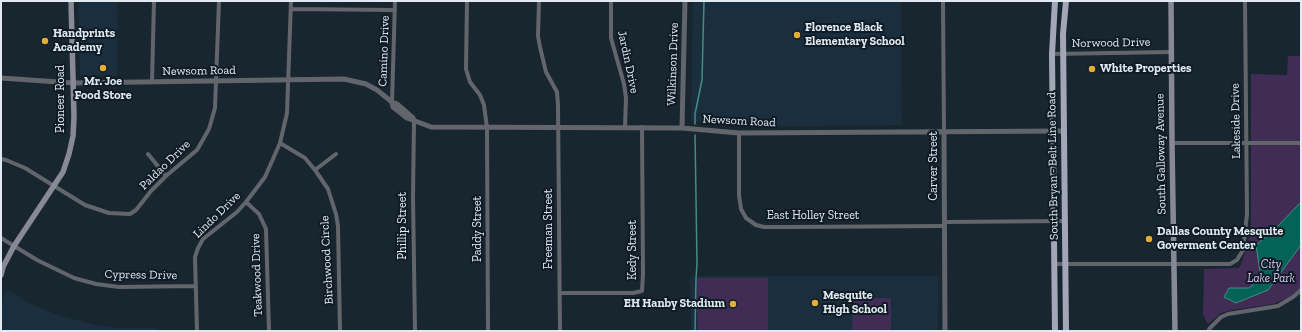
<!DOCTYPE html>
<style>
body{margin:0}
#map{position:relative;width:1302px;height:332px;overflow:hidden;background:#182630;font-family:"Zilla Slab",serif}
canvas{display:block}
.frame{position:absolute;inset:0;border:2px solid #e1eaf1;pointer-events:none}
</style>
<div id="map">
<canvas width="1302" height="332"></canvas>
<div class="frame"></div>
</div>
<script>
const context = document.querySelector('canvas').getContext('2d');
context.lineJoin = 'round';
function paint(path, color) { context.fillStyle = color; context.fill(path, 'evenodd'); }
const toPath = rows => new Path2D(rows.map(r => 'M' + r).join(''));
function trace(path, color, width, dash) { context.strokeStyle = color; context.lineWidth = width; context.lineCap = dash ? 'butt' : 'round'; context.setLineDash(dash || []); context.stroke(path); }
function label(font, color, halo, rows, align = 'center') {
  context.font = font + ' "Zilla Slab",serif'; context.lineWidth = 4; context.setLineDash([]); context.textBaseline = 'middle'; context.strokeStyle = halo; context.fillStyle = color; for (const [text, x, y, turn = 0] of rows) {
    context.save(); context.translate(x, y); context.rotate((+turn || 0) * Math.PI / 180); context.textAlign = isNaN(turn) ? turn : align; if (halo) context.strokeText(text, 0, 0); context.fillText(text, 0, 0); context.restore();
  }
}
paint(toPath([
 [78,1,118,1,117,76,80,76],
 [693,1,901,1,902,125,748,127,691,121],
 [690,276,939,276,938,331,691,331],
 [6,289,19,296,25,301,55,314,96,325,119,328,157,328,159,331,1,331,1,307]
]), '#1b2e3d');
paint(toPath([
 [1288,56,1301,56,1301,288,1288,298,1273,304,1233,310,1221,313,1208,324,1203,315,1204,269,1239,268,1243,259,1251,231,1251,74,1287,75],
 [697,278,768,278,768,331,698,331],
 [853,298,891,298,891,331,852,331]
]), '#412c55');
const water = toPath([
 [1301,202,1301,245,1268,290,1236,303,1224,297,1229,288,1249,288,1261,278,1256,245,1275,229,1301,202]
]);
paint(water, '#026356');
trace(water, '#458c84', 1);
trace(toPath([
 [695,124,695,114,702,80,704,1],
 [695,135,697,263,696,279,695,331]
]), '#458c84', 1.5);
trace(toPath([
 [467,1,466,69,470,82,480,95,484,105,487,128,488,331],
 [539,1,538,36,540,47,546,72,557,92,558,105,560,331],
 [611,1,611,38,624,84,626,98,625,127],
 [943,1,944,133],
 [291,9,395,10],
 [1052,54,1171,52],
 [152,82,154,1],
 [392,102,395,1],
 [414,120,413,197,415,331],
 [739,133,739,195,741,209,746,218,756,225,764,227,789,227,944,226],
 [280,143,305,158,315,170,328,189,336,214,338,226,340,331],
 [1172,143,1301,143],
 [148,154,166,176],
 [1,159,6,160,25,168,85,205,109,213,130,214,136,210,151,191,166,176,197,150,209,129,215,108,219,1],
 [315,170,336,154],
 [246,202,259,214,266,229,269,331],
 [944,222,1065,221],
 [1,238,37,260,74,278,96,284,119,287,196,286],
 [1054,264,1230,264,1237,260,1243,250,1247,214,1245,1],
 [560,293,633,293,642,291,643,274,642,127],
 [197,331,195,257,198,248,203,239,237,212,246,202,265,177,280,143,287,113,291,1],
 [1208,331,1210,328,1221,317,1228,314,1278,306,1293,297,1301,290]
]), '#63656d', 4);
trace(toPath([
 [1,78,73,83,344,79,366,84,377,90,392,102,397,104,413,118,414,120],
 [392,102,393,107,407,118,431,127,682,128,739,133,1064,131],
 [682,128,685,1],
 [944,133,945,331]
]), '#63656d', 5);
trace(toPath([
 [1171,1,1172,143,1175,331],
 [1,275,3,267,14,246,63,172,69,154,73,136,74,117,71,1]
]), '#878a96', 5.5);
trace(toPath([
 [1055,331,1052,54,1055,1],
 [1066,331,1063,34,1066,1]
]), '#a3a6b6', 6);
for (const [x, y, r, color] of [
 [797,35,4,"#e3ae35"],
 [45,41,4,"#e3ae35"],
 [103,68,4,"#e3ae35"],
 [1092,69,4,"#e3ae35"],
 [1149,239,4,"#e3ae35"],
 [815,303,4,"#e3ae35"],
 [733,304,4,"#e3ae35"]
]) { const dot = new Path2D(); dot.arc(x, y, r, 0, 2 * Math.PI); context.fillStyle = color; context.fill(dot); trace(dot, '#0f1c26', 1.5); }
label('bold 12px', '#e1eaf1', '#0f1c26', [
 ["Florence Black",805,28],
 ["Elementary School",805,42],
 ["Handprints",53,34],
 ["Academy",53,48],
 ["White Properties",1100,69],
 ["Mr. Joe",103,82,"center"],
 ["Food Store",103,96,"center"],
 ["Dallas County Mesquite",1157,232],
 ["Goverment Center",1157,246],
 ["Mesquite",823,296],
 ["High School",823,310],
 ["EH Hanby Stadium",725,304,"right"]
], 'left');
label('12px', '#e1eaf1', '#0f1c26', [
 ["Norwood Drive",1111,43,-1],
 ["Camino Drive",384,51,-88],
 ["Jardin Drive",628,62,78],
 ["Wilkinson Drive",673,64,-88],
 ["Newsom Road",199,71,-1],
 ["Pioneer Road",61,99,-90],
 ["Newsom Road",739,121,3],
 ["Lakeside Drive",1236,121,-91],
 ["South Galloway Avenue",1161,154,-91],
 ["Paldao Drive",165,165,-44],
 ["Carver Street",934,166,-90],
 ["South Bryan - Belt Line Road",1053,166,-91],
 ["Lindo Drive",217,215,-44],
 ["East Holley Street",813,216],
 ["Phillip Street",403,226,-90],
 ["Paddy Street",478,229,-90],
 ["Freeman Street",549,229,-90],
 ["Kedy Street",633,250,-90],
 ["Birchwood Circle",327,260,-93],
 ["Cypress Drive",141,275,1],
 ["Teakwood Drive",257,275,-92]
]);
label('italic 12px', '#dfc9f7', '#0f1c26', [
 ["City",1271,265],
 ["Lake Park",1271,279]
]);
</script>
